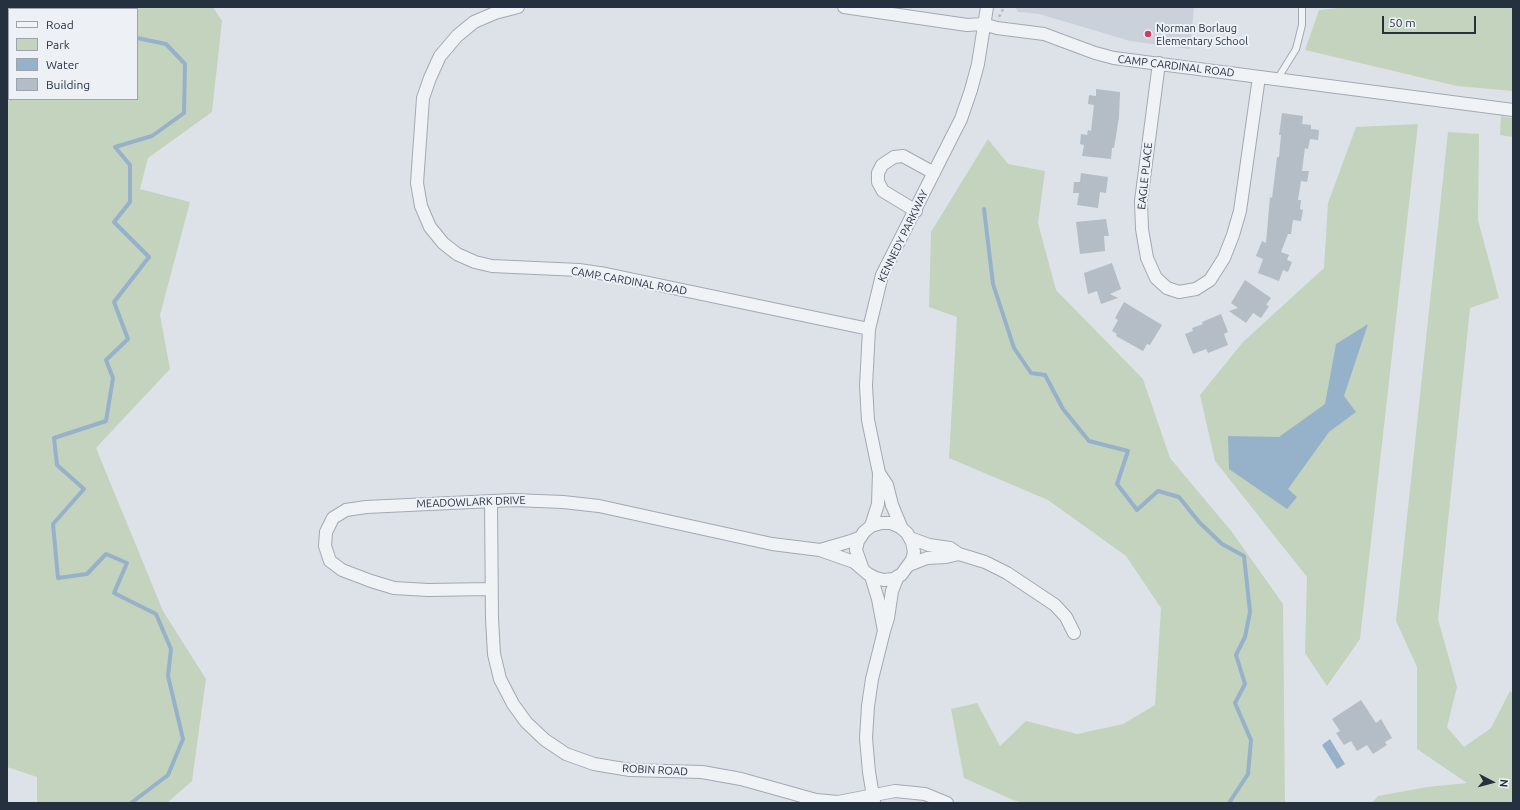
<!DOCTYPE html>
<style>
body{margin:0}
#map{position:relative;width:1520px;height:810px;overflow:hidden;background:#dde2e8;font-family:Ubuntu,sans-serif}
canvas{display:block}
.frame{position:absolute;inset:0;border:8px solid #263140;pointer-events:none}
.legend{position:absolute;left:8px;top:8px;width:130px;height:92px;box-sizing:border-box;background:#edf1f6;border:1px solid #9da4ad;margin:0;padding:5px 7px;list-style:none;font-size:12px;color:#263140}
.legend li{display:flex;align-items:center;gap:8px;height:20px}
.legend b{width:20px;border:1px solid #9da4ad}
.north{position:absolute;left:1472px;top:762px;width:40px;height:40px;-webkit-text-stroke:3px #edf1f6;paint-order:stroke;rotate:96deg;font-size:11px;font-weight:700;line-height:16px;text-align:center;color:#263140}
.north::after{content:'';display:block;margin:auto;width:14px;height:18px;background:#263140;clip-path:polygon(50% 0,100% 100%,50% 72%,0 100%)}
.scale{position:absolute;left:1382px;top:16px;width:94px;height:18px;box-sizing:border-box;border:2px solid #263140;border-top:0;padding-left:5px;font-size:12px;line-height:14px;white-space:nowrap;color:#263140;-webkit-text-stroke:3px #edf1f6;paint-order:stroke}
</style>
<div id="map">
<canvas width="1520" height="810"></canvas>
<div class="frame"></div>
<ul class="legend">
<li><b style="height:5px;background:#f0f3f6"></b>Road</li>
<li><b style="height:11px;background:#c4d3be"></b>Park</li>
<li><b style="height:11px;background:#96b2cb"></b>Water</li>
<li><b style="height:11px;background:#b4bcc5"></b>Building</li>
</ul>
<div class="north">N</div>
<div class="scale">50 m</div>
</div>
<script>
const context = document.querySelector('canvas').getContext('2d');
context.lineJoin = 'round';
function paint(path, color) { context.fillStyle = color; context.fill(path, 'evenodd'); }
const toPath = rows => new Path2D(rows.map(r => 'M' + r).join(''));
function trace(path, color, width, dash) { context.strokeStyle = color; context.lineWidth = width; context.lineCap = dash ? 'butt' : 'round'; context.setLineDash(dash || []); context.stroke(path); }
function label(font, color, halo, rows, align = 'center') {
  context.font = font + ' Ubuntu,sans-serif'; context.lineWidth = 4; context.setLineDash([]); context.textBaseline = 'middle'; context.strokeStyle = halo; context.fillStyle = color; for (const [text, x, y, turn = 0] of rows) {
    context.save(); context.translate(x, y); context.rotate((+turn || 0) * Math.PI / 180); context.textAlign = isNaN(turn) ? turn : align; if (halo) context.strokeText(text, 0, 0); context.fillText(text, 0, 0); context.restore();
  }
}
paint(toPath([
 [1015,7,1194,7,1190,49,1130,41,1039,14,1018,12]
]), '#cbd1da');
paint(toPath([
 [7,7,213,7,222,21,212,112,148,158,140,189,190,202,160,315,170,369,96,448,163,611,206,679,192,781,167,803,37,803,37,777,7,767],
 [9,9,137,9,137,99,9,99],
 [1348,7,1513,7,1513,91,1457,86,1305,50,1319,10],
 [1501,116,1513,118,1513,137,1500,135],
 [1418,124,1360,639,1327,686,1305,653,1307,577,1215,461,1200,395,1243,342,1324,268,1328,203,1356,127],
 [1448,132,1479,134,1478,220,1499,298,1470,308,1438,619,1457,687,1447,727,1464,747,1491,728,1510,691,1513,693,1513,803,1372,803,1378,796,1427,787,1467,783,1417,749,1417,667,1396,621],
 [988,139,1008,164,1045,171,1038,223,1056,290,1143,379,1170,458,1232,532,1283,604,1285,803,1024,803,1013,800,964,778,951,709,977,703,1000,746,1026,721,1077,734,1123,724,1155,705,1161,608,1126,556,1048,500,949,458,957,317,929,307,931,232]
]), '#c4d3be');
paint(toPath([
 [1368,324,1344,396,1356,412,1329,432,1288,489,1297,497,1287,509,1229,469,1228,436,1279,437,1325,404,1336,344],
 [1330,739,1345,764,1337,769,1322,745]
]), '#96b2cb');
trace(toPath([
 [134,9,136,7],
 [984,209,993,284,1014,348,1031,373,1045,375,1063,409,1089,441,1128,451,1117,484,1137,510,1158,491,1179,497,1199,522,1222,544,1244,556,1250,612,1245,637,1236,655,1245,684,1235,703,1251,740,1248,774,1229,803],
 [131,803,168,775,183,739,168,676,171,649,156,614,114,593,127,563,106,554,87,574,58,578,53,524,84,489,57,465,54,438,106,421,113,378,106,360,128,339,114,302,149,257,114,222,130,202,130,165,115,147,152,136,184,113,185,64,166,44,137,38]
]), '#96b2cb', 4);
paint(toPath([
 [1096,89,1120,92,1119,117,1114,148,1112,148,1111,159,1082,156,1084,145,1080,144,1081,134,1087,135,1088,130,1091,131,1094,105,1088,104,1089,95,1096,96],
 [1282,113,1303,116,1302,124,1311,125,1311,129,1319,130,1318,140,1310,139,1308,149,1305,148,1302,171,1309,171,1307,182,1301,181,1298,200,1301,200,1300,209,1303,210,1301,221,1293,220,1291,234,1288,234,1281,252,1289,255,1287,260,1292,262,1288,272,1283,270,1279,281,1258,273,1263,259,1256,256,1262,241,1266,243,1270,197,1272,198,1277,157,1279,157,1281,135,1279,135],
 [1081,173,1108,177,1106,193,1100,192,1098,208,1077,205,1079,193,1073,193,1074,182,1080,182],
 [1106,219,1109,236,1104,236,1105,251,1080,254,1076,222],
 [1112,263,1121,289,1110,294,1118,298,1101,304,1097,291,1088,294,1084,273],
 [1245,280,1271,298,1266,305,1269,306,1261,318,1253,313,1246,323,1229,311,1238,308,1231,303],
 [1124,302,1162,325,1150,345,1147,344,1143,351,1116,336,1117,334,1112,331,1118,320,1115,318],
 [1221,314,1228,332,1224,334,1228,345,1208,353,1206,349,1193,354,1185,334,1193,331,1192,328,1203,324,1202,322],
 [1361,700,1376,723,1381,719,1392,738,1385,742,1387,745,1373,754,1367,745,1357,751,1351,741,1344,745,1336,733,1340,731,1332,719]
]), '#b4bcc5');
const service = toPath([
 [1278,78,1296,49,1302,25,1302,7]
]);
const minor = toPath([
 [518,7,495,13,474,22,457,36,440,56,430,78,423,98,417,183,421,206,430,227,443,243,457,254,475,262,492,266,579,270,606,274,869,329],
 [844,7,967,25,983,24,997,28,1044,34,1095,53,1114,58,1513,110],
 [1159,63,1141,201,1142,229,1147,258,1156,278,1167,288,1179,292,1196,289,1210,280,1224,258,1233,235,1240,211,1259,77],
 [916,211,883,191,878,182,878,173,882,165,894,157,903,156,934,173],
 [491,501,492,619,494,654,500,679,513,704,526,722,545,740,566,754,594,764,630,770,702,772,741,779,816,800,838,802,895,791,925,794,947,803],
 [871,526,878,504,879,473],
 [902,529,892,505,887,485,879,473,868,420,866,386,869,329,882,275,961,119,971,90,978,64,987,7],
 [910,538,929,545,950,548,959,554,985,562,1007,573,1055,605,1066,617,1074,633],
 [820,550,851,541,861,537],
 [909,565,927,558,946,557,959,554],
 [871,576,878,599,884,631],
 [491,589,428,590,394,588,371,581,342,570,330,561,325,546,326,532,333,518,346,510,366,507,514,500,563,502,599,506,772,544,820,550,854,562,868,574,876,578,884,580,893,579,901,575,912,560,914,552,912,542,907,533,900,527,891,523,881,523,871,526,864,532,858,541,856,550,862,567],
 [874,802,869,772,866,738,868,706,872,679,884,631,888,618,892,591,898,576]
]);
trace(service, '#a2a9b2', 8);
trace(minor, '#a2a9b2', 14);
trace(toPath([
 [999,17,1004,7]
]), '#b7bdc3', 2.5, [3, 3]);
trace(service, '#f0f3f6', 6);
trace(minor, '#f0f3f6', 12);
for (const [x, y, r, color] of [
 [1148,34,4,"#d63a59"]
]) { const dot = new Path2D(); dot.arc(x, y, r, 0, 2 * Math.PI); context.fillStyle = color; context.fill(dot); trace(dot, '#edf1f6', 1.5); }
label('11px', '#263140', '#edf1f6', [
 ["Norman Borlaug",1156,28],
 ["Elementary School",1156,41]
], 'left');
label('11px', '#263140', '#edf1f6', [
 ["CAMP CARDINAL ROAD",1176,66,7],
 ["EAGLE PLACE",1145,176,-84],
 ["KENNEDY PARKWAY",903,236,-64],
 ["CAMP CARDINAL ROAD",629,281,10],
 ["MEADOWLARK DRIVE",471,502,-2],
 ["ROBIN ROAD",655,770,3]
]);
</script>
